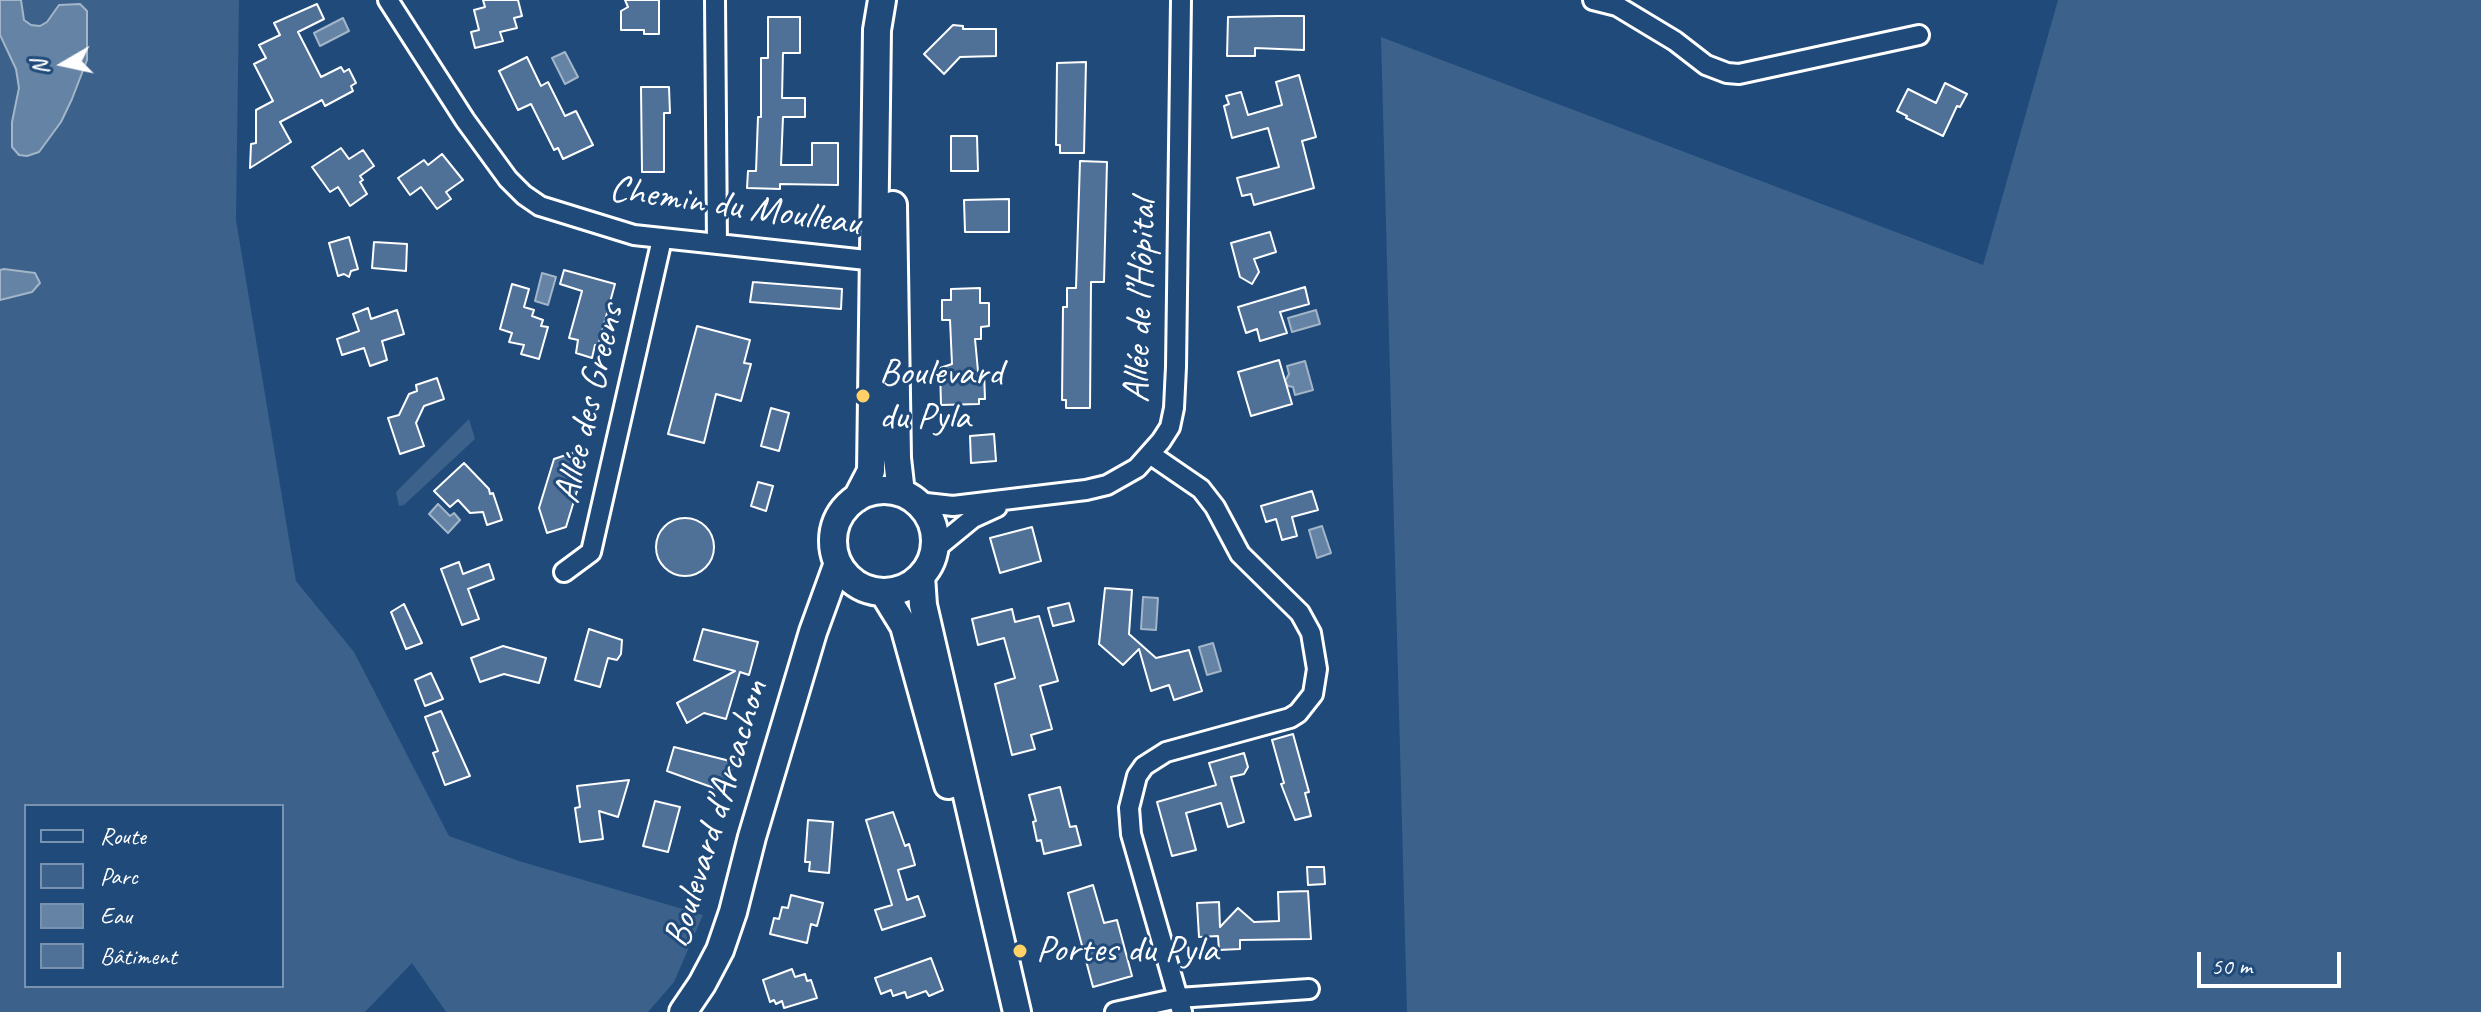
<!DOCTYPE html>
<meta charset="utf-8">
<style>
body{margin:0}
#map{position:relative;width:2481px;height:1012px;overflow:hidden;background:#1f4a7a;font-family:Caveat,sans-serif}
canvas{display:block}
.legend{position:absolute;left:24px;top:804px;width:260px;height:184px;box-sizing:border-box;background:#1f4a7a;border:2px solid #7992af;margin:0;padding:10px 14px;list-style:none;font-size:24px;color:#fff}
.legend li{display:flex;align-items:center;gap:16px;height:40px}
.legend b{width:40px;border:2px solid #7992af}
.north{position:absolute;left:24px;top:24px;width:80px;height:80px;-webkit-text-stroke:6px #1f4a7a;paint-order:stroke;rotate:261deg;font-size:22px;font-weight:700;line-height:32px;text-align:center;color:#fff}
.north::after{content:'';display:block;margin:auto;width:28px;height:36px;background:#fff;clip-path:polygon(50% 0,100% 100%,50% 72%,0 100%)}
.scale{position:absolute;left:2197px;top:952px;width:144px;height:36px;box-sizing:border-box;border:4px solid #fff;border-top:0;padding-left:10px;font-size:24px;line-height:28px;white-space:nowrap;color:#fff;-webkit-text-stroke:6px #1f4a7a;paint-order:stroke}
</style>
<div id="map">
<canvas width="2481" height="1012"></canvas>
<ul class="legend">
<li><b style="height:10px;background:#1f4a7a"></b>Route</li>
<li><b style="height:22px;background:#3c618b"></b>Parc</li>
<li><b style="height:22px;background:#6583a4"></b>Eau</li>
<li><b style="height:22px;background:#507197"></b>Bâtiment</li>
</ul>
<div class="north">N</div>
<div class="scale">50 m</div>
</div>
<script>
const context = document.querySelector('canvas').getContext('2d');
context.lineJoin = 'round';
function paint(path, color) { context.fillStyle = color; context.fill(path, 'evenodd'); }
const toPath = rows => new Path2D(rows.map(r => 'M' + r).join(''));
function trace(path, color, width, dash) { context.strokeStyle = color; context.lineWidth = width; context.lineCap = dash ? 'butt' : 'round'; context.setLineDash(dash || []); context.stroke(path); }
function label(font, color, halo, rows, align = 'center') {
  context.font = font + ' Caveat,sans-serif'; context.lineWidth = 6; context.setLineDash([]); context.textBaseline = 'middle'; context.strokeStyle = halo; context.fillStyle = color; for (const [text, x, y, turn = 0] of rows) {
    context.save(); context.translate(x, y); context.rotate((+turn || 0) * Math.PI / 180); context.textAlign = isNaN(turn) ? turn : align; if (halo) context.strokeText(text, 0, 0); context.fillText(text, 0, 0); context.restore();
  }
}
paint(toPath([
 [0,0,239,0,236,220,296,581,354,652,449,836,519,861,703,915,674,982,648,1012,446,1012,412,963,365,1012,0,1012],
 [26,806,282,806,282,986,26,986],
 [2058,0,2481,0,2481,1012,1407,1012,1381,37,1983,265],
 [469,419,475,439,404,505,399,506,396,492]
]), '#3c618b');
const water = toPath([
 [0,0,21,0,24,20,31,25,40,26,47,22,59,5,80,4,87,11,87,60,72,99,61,122,39,152,27,156,19,155,12,147,12,122,19,88,16,69,0,35,0,0],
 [343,18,349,31,320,46,314,33,343,18],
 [565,52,578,77,565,84,552,58,565,52],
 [4,269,35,273,40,283,32,292,0,300,0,270,4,269],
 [542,273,556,277,548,305,535,301,542,273],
 [1316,310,1320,324,1292,332,1288,318,1316,310],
 [1305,361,1313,390,1295,395,1293,387,1288,386,1285,381,1289,374,1287,366,1305,361],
 [438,504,450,516,454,513,460,520,448,533,429,514,438,504],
 [1322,526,1331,553,1317,558,1309,530,1322,526],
 [1143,597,1158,598,1156,630,1141,629,1143,597],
 [1213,643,1221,671,1207,675,1199,647,1213,643]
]);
paint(water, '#6583a4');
trace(water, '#a3b5c8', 2);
const building = toPath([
 [483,0,518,0,522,16,514,18,517,28,500,32,503,41,475,48,471,32,479,30,474,10,485,7,483,0],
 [625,0,659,0,659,34,644,34,644,30,621,30,621,11,628,7,625,0],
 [317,4,324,19,298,32,321,77,341,67,344,72,349,69,356,83,351,86,353,91,325,106,322,100,280,122,291,142,250,168,251,144,256,143,256,110,273,101,254,64,266,58,259,45,280,35,274,23,317,4],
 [1278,16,1304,16,1304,50,1255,48,1255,56,1227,56,1228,17,1278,16],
 [768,17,800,17,800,53,783,53,782,98,805,98,805,117,783,117,781,165,812,165,812,143,838,143,838,185,780,184,780,189,747,188,748,171,756,171,758,117,761,117,761,58,768,58,768,17],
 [953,25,963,26,963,29,996,29,996,56,960,57,944,74,924,54,953,25],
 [527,57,541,86,548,82,565,116,576,111,593,145,563,159,558,148,554,150,531,104,518,110,499,71,527,57],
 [1086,62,1084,153,1060,153,1060,145,1056,145,1057,63,1086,62],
 [1299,75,1316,137,1302,141,1314,188,1254,205,1251,194,1242,196,1237,178,1279,167,1268,128,1232,138,1224,106,1229,104,1226,96,1241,92,1248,115,1282,105,1276,82,1299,75],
 [1945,83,1967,94,1960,107,1957,106,1943,136,1906,118,1907,116,1897,111,1908,89,1936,103,1945,83],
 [641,87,669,87,670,113,664,113,664,172,642,172,641,87],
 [951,136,977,136,978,171,951,171,951,136],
 [341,148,349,159,363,150,374,166,360,176,363,180,360,182,367,194,350,206,338,187,330,192,312,167,341,148],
 [442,154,463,180,446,192,451,199,437,209,421,187,410,195,398,178,424,160,428,165,442,154],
 [1080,161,1107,162,1104,282,1091,282,1090,408,1066,408,1066,400,1062,400,1063,307,1067,307,1067,288,1076,288,1080,161],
 [1009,199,1009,232,965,232,964,200,1009,199],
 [1270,232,1276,252,1254,259,1259,272,1252,284,1240,277,1231,243,1270,232],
 [349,237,358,269,351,271,349,277,344,274,338,276,329,243,349,237],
 [374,242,407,244,406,271,372,268,374,242],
 [564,270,615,284,598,346,595,345,592,358,576,353,578,340,569,338,582,291,560,284,564,270],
 [753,282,842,289,841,309,750,302,753,282],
 [512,284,529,289,524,307,534,310,532,316,543,320,541,326,548,327,539,359,521,354,524,345,509,342,512,333,500,329,512,284],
 [1305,287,1309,304,1280,312,1287,333,1260,341,1257,329,1246,333,1238,307,1305,287],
 [980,288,980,303,989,303,989,326,981,327,981,339,975,339,978,371,984,371,985,399,979,399,979,404,941,405,940,368,952,364,950,320,942,320,942,300,951,300,951,289,980,288],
 [368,308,371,319,397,310,404,334,382,341,387,360,370,366,364,348,342,355,337,339,359,331,353,314,368,308],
 [697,326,750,340,744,363,751,364,741,401,716,394,704,443,668,434,697,326],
 [1279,360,1292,404,1251,416,1238,372,1279,360],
 [437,378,444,399,424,406,416,423,424,446,400,454,388,418,399,415,409,394,417,391,416,385,437,378],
 [771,408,789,413,779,451,761,446,771,408],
 [994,434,996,461,971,463,970,436,994,434],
 [572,453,581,478,566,527,547,533,539,508,554,459,572,453],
 [464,463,489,489,490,494,493,493,502,520,487,525,483,512,470,513,458,500,450,507,434,491,464,463],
 [758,482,773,486,766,511,751,506,758,482],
 [1312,491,1318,510,1292,517,1297,536,1282,540,1276,519,1266,522,1261,506,1312,491],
 '656 547a29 29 0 1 1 58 0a29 29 0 1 1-58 0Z',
 [1032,527,1041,561,1000,573,990,538,1032,527],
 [459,562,463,574,489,564,494,579,468,589,479,619,462,625,441,569,459,562],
 [1105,588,1132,590,1129,634,1156,658,1189,650,1202,691,1174,700,1169,685,1151,691,1139,649,1123,665,1099,644,1105,588],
 [1069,603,1074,621,1053,626,1048,608,1069,603],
 [404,604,422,643,406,649,391,612,404,604],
 [1012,609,1015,622,1039,616,1058,681,1040,686,1052,729,1031,735,1035,749,1012,755,995,684,1015,678,1004,638,978,645,972,619,1012,609],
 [589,629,622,640,621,654,617,660,608,658,600,687,575,680,589,629],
 [703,629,758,642,749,675,740,672,726,719,704,713,687,723,677,703,735,671,694,660,703,629],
 [503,646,546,658,539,683,504,674,480,682,471,658,503,646],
 [431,673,443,699,425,706,415,680,431,673],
 [441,711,470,776,445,785,433,753,438,751,425,717,441,711],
 [1293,734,1309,792,1305,793,1311,816,1295,820,1281,784,1284,783,1272,740,1293,734],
 [674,747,734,762,725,792,667,771,674,747],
 [1244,753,1248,767,1244,774,1231,777,1244,822,1228,827,1221,803,1186,813,1196,850,1172,856,1157,802,1216,785,1209,763,1244,753],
 [629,780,618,817,599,811,603,839,580,842,575,808,580,807,577,786,629,780],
 [1060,787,1070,827,1076,826,1081,845,1044,854,1041,840,1037,841,1033,822,1036,821,1029,795,1060,787],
 [655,801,680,807,668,852,643,846,655,801],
 [893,812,905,846,909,844,915,865,898,870,907,900,918,896,925,916,882,930,875,910,892,905,866,820,893,812],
 [808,820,833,822,829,873,809,871,810,862,805,862,808,820],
 [1307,867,1324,867,1325,884,1308,885,1307,867],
 [1093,885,1104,923,1117,920,1132,976,1093,987,1068,893,1093,885],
 [1308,891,1311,939,1240,940,1240,949,1219,950,1218,936,1199,937,1197,903,1219,902,1220,927,1238,908,1254,922,1279,921,1278,892,1308,891],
 [791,895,823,903,817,926,811,924,807,943,770,934,774,918,779,919,782,907,788,908,791,895],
 [931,958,943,990,929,996,926,991,907,998,905,992,893,996,891,990,881,994,875,978,931,958],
 [792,969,795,977,805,974,807,981,811,980,817,998,784,1008,782,1001,776,1004,774,1000,770,1002,763,980,792,969]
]);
paint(building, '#507197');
trace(building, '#fff', 2);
const minor = toPath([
 [388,0,465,120,508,179,524,195,540,206,634,235,885,262],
 [715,0,717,244],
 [1593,0,1617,6,1675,41,1706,65,1727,73,1739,74,1919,35],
 [1150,454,1201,489,1215,507,1240,554,1300,613,1311,633,1317,669,1313,694,1298,713,1290,718,1166,752,1144,766,1137,776,1129,808,1131,834,1182,1012],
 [917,502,953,506,1086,490,1107,485,1137,468,1161,441,1170,427,1174,408,1176,367,1181,0],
 [934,550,973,518,997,507],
 [564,572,591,552,662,239],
 [1115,1012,1178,998,1309,989]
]);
const secondary = toPath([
 [893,205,897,458,901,493],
 '833 541a51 51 0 1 1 102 0a51 51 0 1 1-102 0Z',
 [857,498,871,471,877,30,882,0],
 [921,576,923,605,1017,1012],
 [883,592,904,626,948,785],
 [683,1012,702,984,720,950,733,912,752,837,813,632,838,563]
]);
trace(minor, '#fff', 24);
trace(secondary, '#fff', 32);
trace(minor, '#1f4a7a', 18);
trace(secondary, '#1f4a7a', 26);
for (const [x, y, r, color] of [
 [863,396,8,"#ffd166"],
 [1020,951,8,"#ffd166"]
]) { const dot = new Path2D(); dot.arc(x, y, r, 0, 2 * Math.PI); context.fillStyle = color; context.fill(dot); trace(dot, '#1f4a7a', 3); }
label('38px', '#fff', '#1f4a7a', [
 ["Chemin du Moulleau",735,207,8],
 ["Allée de l’Hôpital",1141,301,-88],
 ["Allée des Greens",590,404,-77],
 ["Boulevard d'Arcachon",717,814,-73]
]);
label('38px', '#fff', '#1f4a7a', [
 ["Boulevard",879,374],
 ["du Pyla",879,418],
 ["Portes du Pyla",1036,951]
], 'left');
</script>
